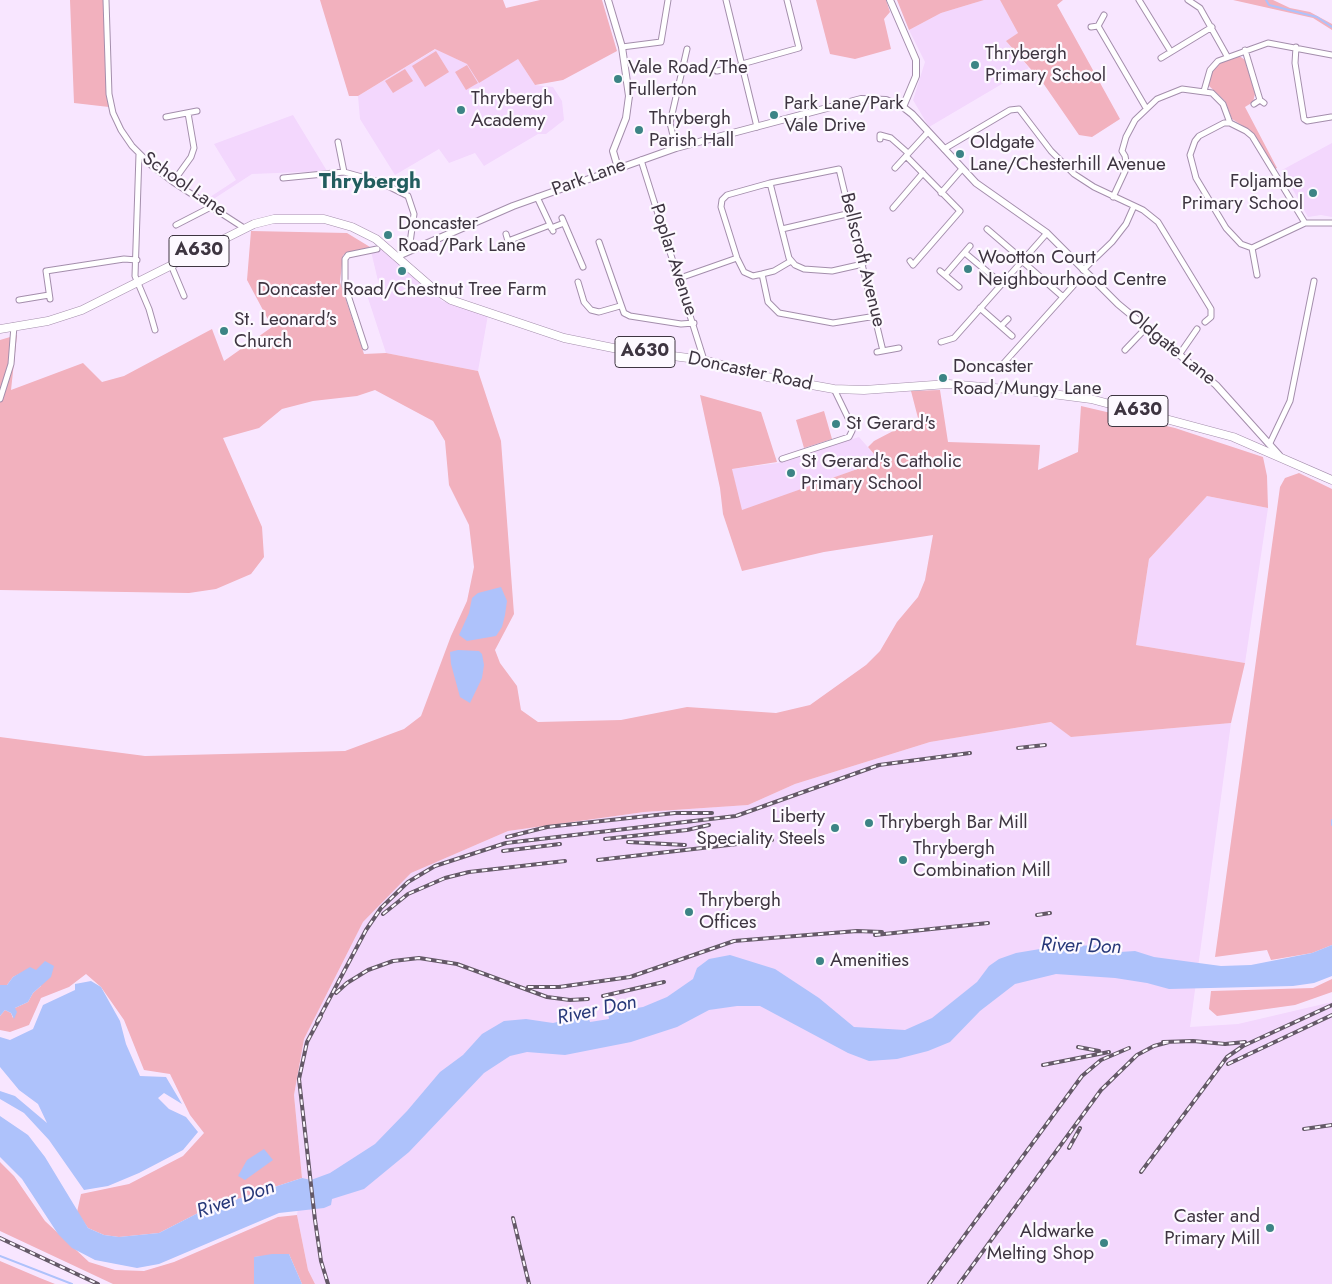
<!DOCTYPE html>
<style>
body{margin:0}
canvas{display:block;background:#f8e6ff}
</style>
<canvas width="1332" height="1284"></canvas>
<script>
const context = document.querySelector('canvas').getContext('2d');
context.lineJoin = 'round';
function paint(path, color) { context.fillStyle = color; context.fill(path, 'evenodd'); }
const toPath = rows => new Path2D(rows.map(r => 'M' + r).join(''));
function trace(path, color, width, dash) { context.strokeStyle = color; context.lineWidth = width; context.lineCap = dash ? 'butt' : 'round'; context.setLineDash(dash || []); context.stroke(path); }
function label(font, color, halo, rows, align = 'center') {
  context.font = font + ' Jost,sans-serif'; context.lineWidth = 4.5; context.setLineDash([]); context.textBaseline = 'middle'; context.strokeStyle = halo; context.fillStyle = color; for (const [text, x, y, turn = 0] of rows) {
    context.save(); context.translate(x, y); context.rotate((+turn || 0) * Math.PI / 180); context.textAlign = isNaN(turn) ? turn : align; if (halo) context.strokeText(text, 0, 0); context.fillText(text, 0, 0); context.restore();
  }
}
paint(toPath([
 [984,0,1000,0,1018,33,1006,41,1029,68,929,127,913,100,925,62,909,30,941,13],
 [436,49,467,64,518,59,535,85,553,87,562,101,564,120,546,134,538,134,484,166,475,153,449,163,439,149,395,175,360,119,358,96],
 [293,115,327,171,252,174,212,200,210,197,236,180,214,144],
 [1332,143,1332,217,1321,215,1308,217,1282,170],
 [370,247,383,250,399,262,442,301,488,315,478,371,386,353,366,292,379,285],
 [859,437,880,461,741,511,732,469,778,463],
 [1207,496,1268,508,1245,663,1136,645,1149,559],
 [1052,722,1071,737,1231,723,1190,1027,1238,1024,1332,1002,1332,1284,315,1284,308,1270,297,1215,302,1178,294,1095,304,1039,363,922,411,873,508,831,644,812,748,805,795,784,930,742]
]), '#f3d7fd');
paint(toPath([
 [70,0,103,0,109,107,74,103],
 [320,0,503,0,506,8,540,0,602,0,617,51,563,80,535,85,518,59,479,83,467,64,435,49,358,96,349,96],
 [816,0,886,0,890,12,884,19,891,49,855,59,830,54],
 [897,0,984,0,941,13,909,30],
 [1000,0,1063,0,1057,5,1120,119,1092,137,1079,135,1043,83,1006,41,1018,33],
 [1233,0,1273,0,1290,8,1310,12,1332,24,1332,30,1313,18],
 [436,51,449,72,425,87,412,66],
 [1238,55,1245,60,1255,94,1253,102,1245,107,1277,168,1275,169,1251,131,1232,119,1225,101,1208,85,1211,72,1221,61],
 [467,65,478,83,466,90,455,72],
 [405,69,413,81,393,93,385,81],
 [251,231,347,233,370,247,343,255,340,282,364,354,386,353,478,371,501,441,514,614,495,650,500,663,517,686,521,710,538,722,621,720,687,707,776,713,810,705,866,665,880,651,897,622,918,597,925,580,933,535,824,552,742,571,723,514,720,488,700,395,761,412,777,462,732,469,742,510,880,461,868,447,874,441,918,418,911,391,940,390,948,442,1040,445,1038,470,1078,452,1081,406,1175,428,1263,457,1267,476,1268,508,1207,496,1149,559,1136,645,1245,663,1231,723,1071,737,1051,722,930,742,795,784,748,805,644,812,508,831,411,873,363,922,304,1039,294,1095,302,1178,204,1210,159,1233,119,1237,104,1235,88,1228,77,1212,81,1194,129,1184,183,1156,204,1133,190,1115,170,1074,144,1070,124,1020,101,987,86,974,69,987,41,998,29,1025,10,1032,0,1030,0,1016,5,1010,11,1013,13,1018,15,1008,28,1002,33,993,41,986,36,970,21,973,13,977,7,985,0,985,0,737,145,756,345,751,404,729,421,716,451,636,467,601,474,567,469,525,449,485,445,441,433,421,375,390,357,396,313,401,282,409,259,428,223,438,262,527,264,557,251,574,216,589,189,593,0,590,0,340,17,335,11,390,83,363,102,382,124,376,212,329,224,361,272,327,247,280],
 [824,411,832,439,804,448,796,420],
 [1299,473,1332,489,1332,945,1312,953,1271,960,1267,950,1215,957,1280,487,1285,478],
 [1332,979,1332,992,1295,1005,1217,1016,1209,1009,1211,991,1313,988],
 [0,1162,14,1176,45,1221,89,1262,115,1270,144,1271,174,1262,278,1217,297,1215,308,1270,315,1284,302,1284,289,1254,254,1257,254,1284,113,1284,0,1231],
 [0,1261,40,1278,55,1284,0,1284]
]), '#f2b1be');
paint(toPath([
 [501,587,507,601,505,615,502,627,496,636,467,641,459,635,469,613,472,598,478,593],
 [458,650,479,651,482,654,484,665,482,678,470,703,460,697,451,664,450,652],
 [1098,945,1120,952,1135,951,1154,957,1221,966,1251,965,1312,953,1332,945,1332,976,1314,983,1293,986,1169,989,1147,983,1115,978,1056,974,1015,984,980,1011,950,1042,928,1051,897,1059,869,1061,848,1053,760,1006,737,1006,709,1010,677,1027,631,1042,565,1055,527,1052,510,1056,484,1073,409,1152,364,1189,332,1199,331,1205,324,1208,279,1213,159,1264,137,1268,95,1260,72,1248,58,1234,22,1179,0,1157,0,1116,28,1135,45,1157,88,1228,104,1235,119,1237,159,1233,204,1210,302,1178,311,1180,330,1173,375,1144,407,1111,440,1072,463,1055,482,1034,504,1021,526,1019,553,1023,588,1015,590,1022,609,1019,608,1013,643,1007,667,997,693,979,697,968,709,959,730,955,775,969,819,998,854,1027,905,1030,932,1018,977,982,989,966,999,959,1016,953,1052,947],
 [45,961,54,966,51,977,33,993,28,1002,15,1008,17,1012,14,1019,11,1013,5,1010,0,1016,0,985,7,985,13,977,30,967,36,970],
 [91,981,101,987,120,1021,126,1044,140,1076,166,1077,182,1104,164,1093,158,1098,169,1109,186,1117,198,1132,183,1150,139,1173,108,1186,84,1190,49,1140,24,1113,0,1099,0,1091,15,1096,47,1123,38,1104,19,1090,0,1067,0,1037,10,1040,33,1029,43,1005,75,990,75,984],
 [264,1149,273,1160,245,1180,238,1176,247,1160],
 [272,1254,289,1254,302,1284,254,1284,254,1257]
]), '#aec2fb');
trace(toPath([
 [1266,0,1269,5,1317,17,1332,27],
 [1332,820,1332,825],
 [0,1256,72,1284]
]), '#aec2fb', 2);
const minor = toPath([
 [106,0,109,94,113,113,121,130,132,146,152,166,173,182,244,228],
 [726,0,757,127],
 [1139,0,1171,52],
 [1188,0,1200,8,1227,56],
 [1098,26,1146,108],
 [1091,27,1098,26,1104,15],
 [622,47,661,42,668,0],
 [1296,47,1295,63,1304,119,1307,121,1331,117],
 [1245,50,1260,100],
 [1161,58,1212,27],
 [742,64,799,48,787,0],
 [717,71,742,66],
 [1204,91,1210,70,1218,61,1268,43,1332,55],
 [1254,104,1260,100,1264,103],
 [166,117,197,111],
 [880,139,880,135,891,138,908,153],
 [338,142,344,172,380,182,408,196,414,214,409,250],
 [676,148,670,123,687,49],
 [944,149,1010,110,1019,109,1051,151,1074,174,1094,187,1143,210,1158,222,1211,309,1211,317,1205,322],
 [139,154,135,276,149,309,155,330],
 [906,156,960,211,913,265,910,261],
 [641,160,704,360],
 [895,168,928,132],
 [283,178,344,172],
 [173,182,191,157,194,148,188,113],
 [770,183,789,258,795,265,804,269,832,271,863,264],
 [941,193,962,169],
 [537,197,553,231],
 [1113,197,1127,167,1125,156,1122,151,1126,137,1135,120,1157,99,1182,89,1212,93,1223,104,1230,123],
 [893,208,923,173],
 [562,218,583,267],
 [1305,223,1252,136,1246,131,1230,123,1224,123,1199,136,1195,141,1190,155,1196,178,1226,228,1241,244,1252,248,1305,223,1332,223],
 [176,225,211,207],
 [551,228,564,223],
 [782,229,851,213],
 [987,229,1023,260],
 [506,234,508,241,507,247],
 [508,241,550,225],
 [599,242,624,313,630,316,681,324,694,323],
 [1252,248,1257,275],
 [965,253,1002,284],
 [791,261,774,271,762,274,753,276,744,272,737,258,721,207,722,200,727,195,770,183,839,169,883,351],
 [1022,261,1063,297],
 [171,265,184,296],
 [1083,270,1112,242,1126,224,1134,206],
 [940,271,959,287],
 [762,274,768,302,779,313,833,323,876,316],
 [945,275,970,246],
 [680,278,737,258],
 [578,282,584,302,591,310,599,312,620,306],
 [50,299,46,271,124,259,137,260],
 [19,300,49,295],
 [980,308,1012,336],
 [1001,326,1008,319],
 [941,342,954,338,1047,233],
 [365,347,345,286,345,259,348,255,377,249],
 [1125,350,1146,328],
 [877,352,899,348],
 [1179,355,1197,329],
 [1003,364,1073,286],
 [0,399,11,364,14,326],
 [1270,443,1290,401,1314,281],
 [782,459,849,437,852,431,851,424,834,389]
]);
const tertiary = toPath([
 [608,0,622,47,629,96,626,118,613,151,618,168],
 [890,0,916,60,916,76,903,107],
 [398,256,513,206,676,148,861,99,886,100,903,107,912,114,976,183,1047,233,1118,304,1216,385,1279,455]
]);
const primary = toPath([
 [0,329,48,321,82,310,254,224,274,219,324,219,352,227,376,239,430,286,451,300,564,338,618,349,704,360,767,377,834,389,864,390,948,384,1029,391,1091,399,1233,437,1332,480]
]);
trace(minor, '#a48eac', 7);
trace(tertiary, '#a48eac', 8);
trace(primary, '#a48eac', 9);
trace(minor, '#fff', 5);
trace(tertiary, '#fff', 6);
trace(primary, '#fff', 8);
const rail = toPath([
 [1018,748,1045,745],
 [507,837,547,827,675,813,712,813],
 [605,839,687,830,709,825],
 [628,842,685,845],
 [503,851,560,844],
 [598,860,772,840],
 [383,914,408,894,445,878,469,872,565,861],
 [1037,915,1050,913],
 [875,935,988,923],
 [528,987,559,987,630,977,734,941,857,931,882,932],
 [336,993,347,983,368,970,393,961,419,958,457,964,547,997,570,1000,588,999],
 [603,996,664,982],
 [321,1016,307,1042,299,1079,315,1220,321,1261,328,1284],
 [317,1022,366,930,381,908,408,882,435,866,506,843,736,816,879,765,970,753],
 [1163,1042,1193,1041,1225,1044,1245,1042],
 [1078,1047,1099,1051],
 [1228,1064,1332,1015],
 [1043,1065,1109,1052],
 [1304,1129,1332,1125],
 [1069,1148,1080,1128],
 [1141,1172,1227,1057,1243,1046,1332,1005],
 [513,1218,529,1284],
 [0,1238,98,1284],
 [929,1284,1082,1076,1101,1060,1129,1048],
 [959,1284,1101,1090,1137,1055,1154,1046,1169,1042]
]);
trace(rail, '#645967', 4);
trace(rail, '#fdf9ff', 2, [5.5]);
for (const [x, y, r, color] of [
 [975,65,5,"#3c8485"],
 [618,79,5,"#3c8485"],
 [461,110,5,"#3c8485"],
 [774,115,5,"#3c8485"],
 [639,130,5,"#3c8485"],
 [960,154,5,"#3c8485"],
 [1313,193,5,"#3c8485"],
 [388,235,5,"#3c8485"],
 [968,269,5,"#3c8485"],
 [402,271,5,"#3c8485"],
 [224,331,5,"#3c8485"],
 [943,378,5,"#3c8485"],
 [836,424,5,"#3c8485"],
 [791,473,5,"#3c8485"],
 [869,823,5,"#3c8485"],
 [835,828,5,"#3c8485"],
 [903,860,5,"#3c8485"],
 [689,912,5,"#3c8485"],
 [820,961,5,"#3c8485"],
 [1270,1228,5,"#3c8485"],
 [1104,1243,5,"#3c8485"]
]) { const dot = new Path2D(); dot.arc(x, y, r, 0, 2 * Math.PI); context.fillStyle = color; context.fill(dot); trace(dot, '#fdf9ff', 2); }
for (const [x, y, w] of [
 [199,251,60],
 [645,352,60],
 [1138,411,60]
]) { const box = new Path2D(); box.roundRect(x - w / 2, y - 15.5, w, 31, 4); context.fillStyle = '#fdf9ff'; context.fill(box); trace(box, '#3e3541', 1); }
label('bold 18px', '#3e3541', null, [
 ["A630",199,251],
 ["A630",645,352],
 ["A630",1138,411]
]);
label('19px', '#3e3541', '#fdf9ff', [
 ["Thrybergh",985,54],
 ["Primary School",985,76],
 ["Vale Road/The",628,68],
 ["Fullerton",628,90],
 ["Thrybergh",471,99],
 ["Academy",471,121],
 ["Park Lane/Park",784,104],
 ["Vale Drive",784,126],
 ["Thrybergh",649,119],
 ["Parish Hall",649,141],
 ["Oldgate",970,143],
 ["Lane/Chesterhill Avenue",970,165],
 ["Foljambe",1303,182,"right"],
 ["Primary School",1303,204,"right"],
 ["Doncaster",398,224],
 ["Road/Park Lane",398,246],
 ["Wootton Court",978,258],
 ["Neighbourhood Centre",978,280],
 ["Doncaster Road/Chestnut Tree Farm",402,290,"center"],
 ["St. Leonard's",234,320],
 ["Church",234,342],
 ["Doncaster",953,367],
 ["Road/Mungy Lane",953,389],
 ["St Gerard's",846,424],
 ["St Gerard's Catholic",801,462],
 ["Primary School",801,484],
 ["Liberty",825,817,"right"],
 ["Speciality Steels",825,839,"right"],
 ["Thrybergh Bar Mill",879,823],
 ["Thrybergh",913,849],
 ["Combination Mill",913,871],
 ["Thrybergh",699,901],
 ["Offices",699,923],
 ["Amenities",830,961],
 ["Caster and",1260,1217,"right"],
 ["Primary Mill",1260,1239,"right"],
 ["Aldwarke",1094,1232,"right"],
 ["Melting Shop",1094,1254,"right"]
], 'left');
label('19px', '#3e3541', '#fdf9ff', [
 ["Park Lane",589,178,-20],
 ["School Lane",184,185,35],
 ["Poplar Avenue",673,260,72],
 ["Bellscroft Avenue",862,260,76],
 ["Oldgate Lane",1171,348,39],
 ["Doncaster Road",750,372,12]
]);
label('italic 20px', '#273879', '#fdf9ff', [
 ["River Don",1081,947,2],
 ["River Don",597,1011,-12],
 ["River Don",236,1200,-19]
]);
label('bold 21px', '#225d5e', '#fdf9ff', [
 ["Thrybergh",370,183]
]);
</script>
